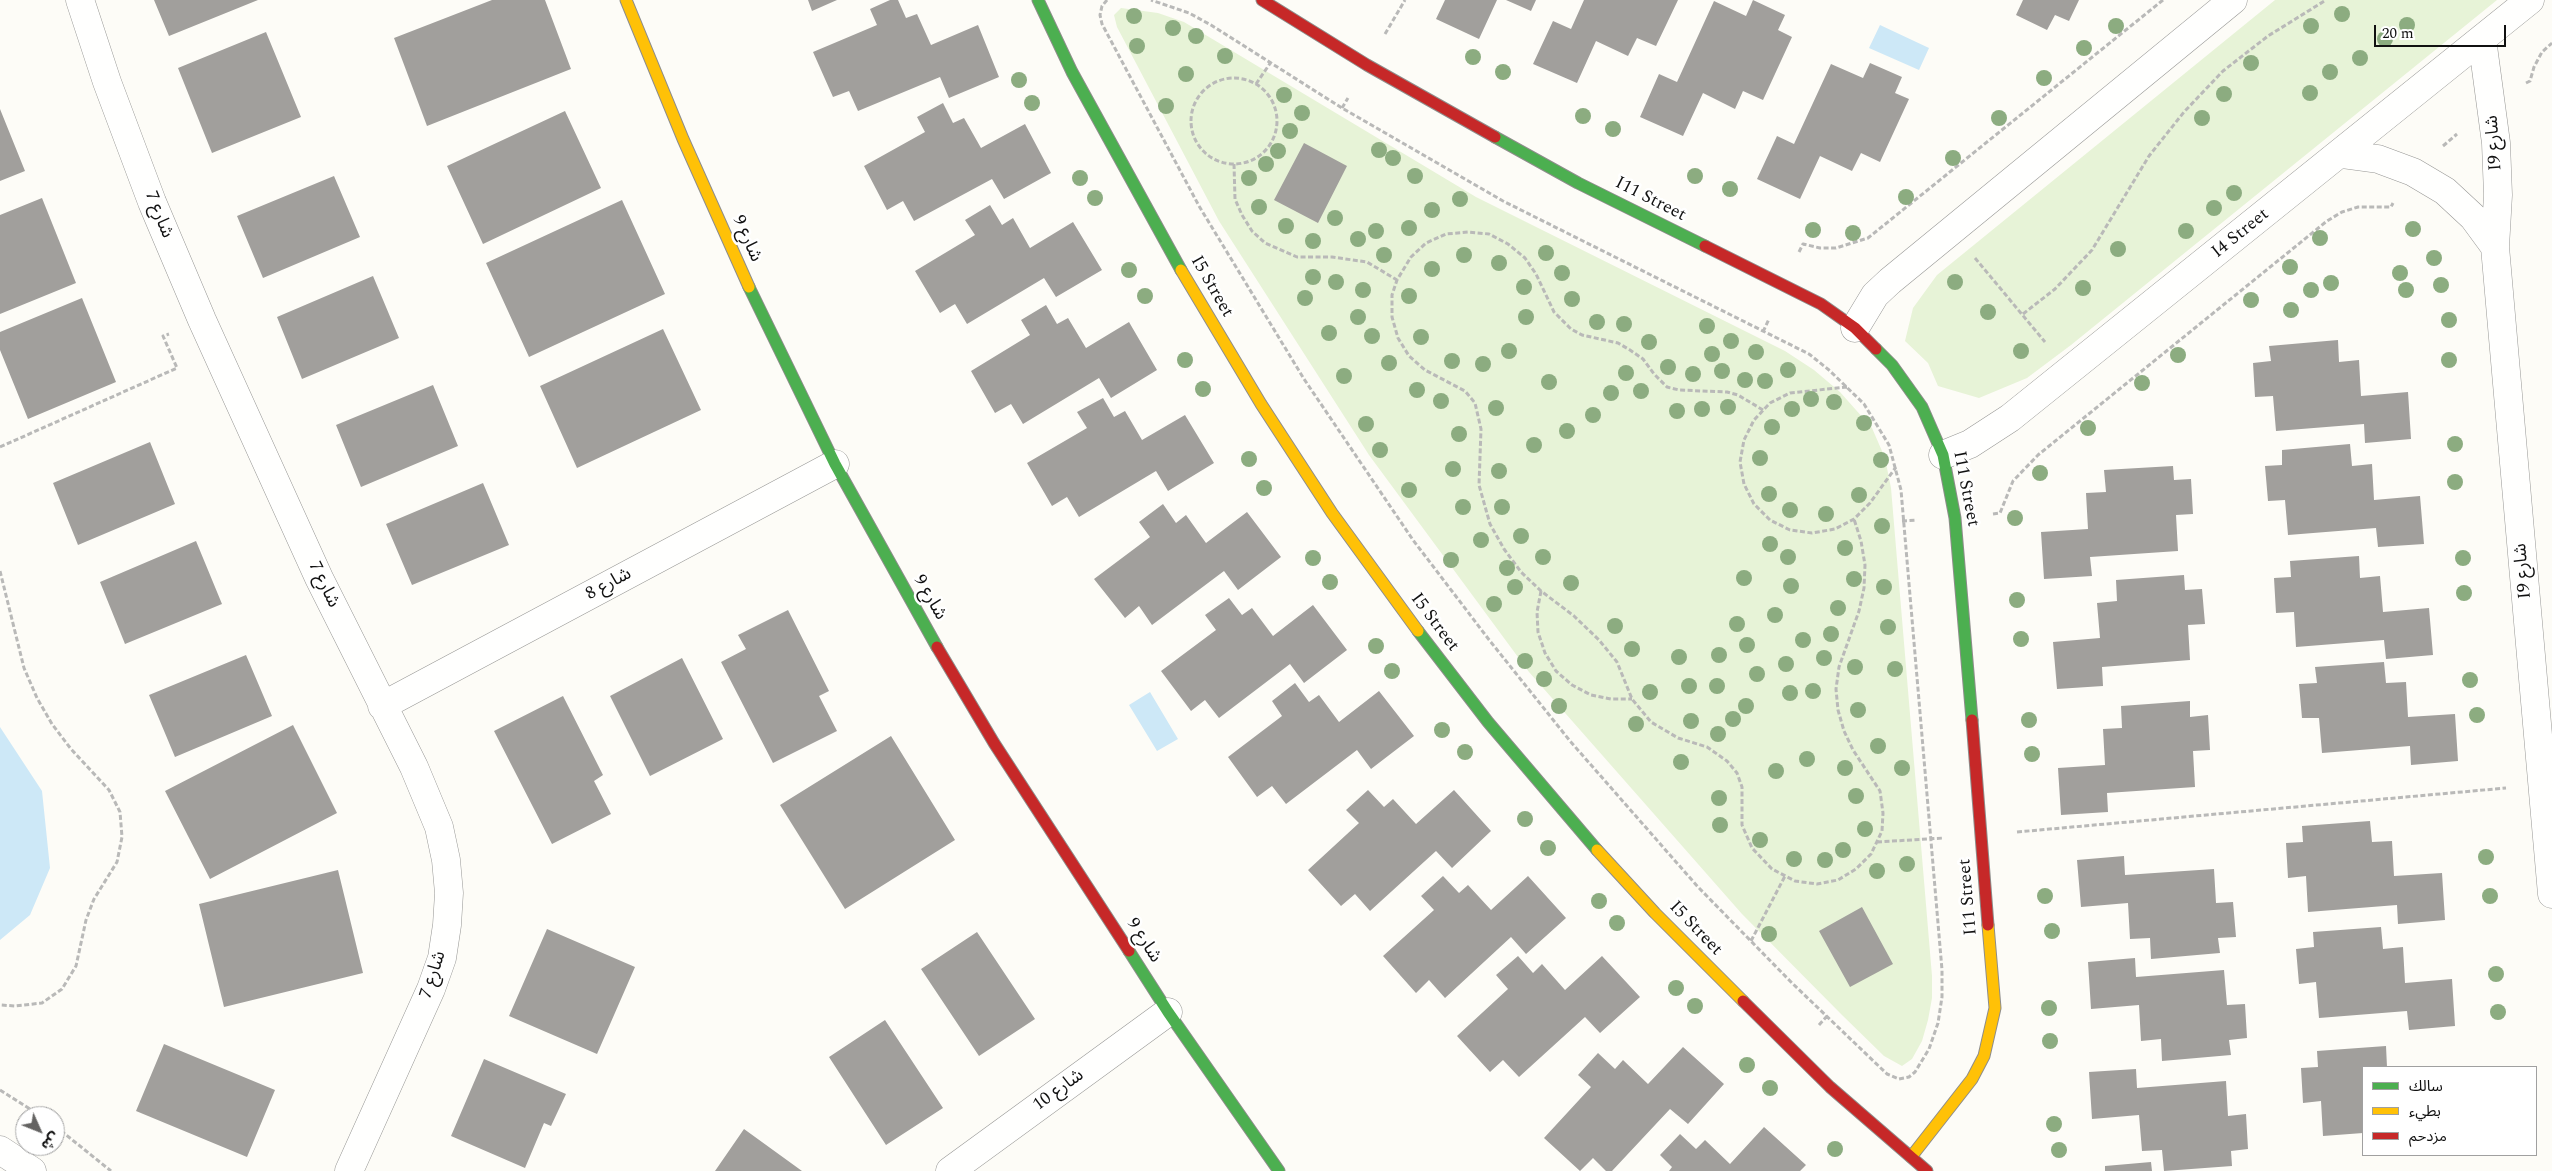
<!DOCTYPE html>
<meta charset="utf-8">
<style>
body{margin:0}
#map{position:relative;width:2552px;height:1171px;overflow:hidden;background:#fdfcf7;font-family:Spectral,"Noto Sans Arabic",serif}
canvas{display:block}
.legend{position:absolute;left:2362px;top:1066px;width:175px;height:90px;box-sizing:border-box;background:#fff;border:1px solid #a0a0a0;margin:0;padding:6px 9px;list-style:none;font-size:15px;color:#111}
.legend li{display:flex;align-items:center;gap:10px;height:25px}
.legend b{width:25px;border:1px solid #a0a0a0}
.north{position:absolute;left:15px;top:1106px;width:50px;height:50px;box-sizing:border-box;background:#fff;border:1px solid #a0a0a0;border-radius:50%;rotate:134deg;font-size:14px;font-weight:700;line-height:20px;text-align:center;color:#111}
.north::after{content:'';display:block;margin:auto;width:18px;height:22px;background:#646362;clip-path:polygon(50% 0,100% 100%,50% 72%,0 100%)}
.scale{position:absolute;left:2374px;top:25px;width:132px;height:22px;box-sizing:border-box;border:2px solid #111;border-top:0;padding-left:6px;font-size:15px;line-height:18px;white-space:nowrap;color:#111;-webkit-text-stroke:4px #fff;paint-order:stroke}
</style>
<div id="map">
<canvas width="2552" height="1171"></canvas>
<ul class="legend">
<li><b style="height:6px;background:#4caf50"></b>سالك</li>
<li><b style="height:6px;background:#ffc107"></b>بطيء</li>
<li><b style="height:6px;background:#c62828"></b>مزدحم</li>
</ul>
<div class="north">ش</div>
<div class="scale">20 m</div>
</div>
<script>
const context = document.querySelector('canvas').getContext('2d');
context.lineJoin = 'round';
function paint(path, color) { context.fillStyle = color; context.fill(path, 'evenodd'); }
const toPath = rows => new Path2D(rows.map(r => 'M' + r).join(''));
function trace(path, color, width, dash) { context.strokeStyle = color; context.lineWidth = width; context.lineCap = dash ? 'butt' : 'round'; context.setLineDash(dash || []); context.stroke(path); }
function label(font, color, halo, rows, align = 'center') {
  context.font = font + ' Spectral,"Noto Sans Arabic",serif'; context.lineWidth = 5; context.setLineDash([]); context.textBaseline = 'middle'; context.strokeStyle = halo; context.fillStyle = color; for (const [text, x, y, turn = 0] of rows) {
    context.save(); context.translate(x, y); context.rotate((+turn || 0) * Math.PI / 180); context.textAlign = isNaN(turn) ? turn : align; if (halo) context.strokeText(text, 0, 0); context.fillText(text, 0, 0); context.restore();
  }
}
paint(toPath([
 [2275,0,2497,0,2071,345,2027,378,1979,398,1938,386,1928,363,1905,341,1913,308,1937,275],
 [1121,8,1158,13,1184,22,1476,197,1785,351,1814,370,1840,392,1872,428,1885,458,1891,488,1932,976,1932,998,1928,1020,1922,1041,1912,1059,1902,1066,1884,1056,1842,1015,1742,914,1529,672,1369,455,1219,221,1117,27,1114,15]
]), '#e7f3d7');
paint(toPath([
 [1880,25,1929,48,1919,70,1869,48],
 [1150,692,1178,739,1157,751,1129,705],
 [0,727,42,791,50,868,30,915,0,940]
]), '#cde8f7');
paint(toPath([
 [154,0,258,0,169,36],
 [492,0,545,0,571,69,427,126,394,38],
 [808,0,837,0,812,11],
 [890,0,898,0,906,18,917,14,931,45,978,25,999,77,949,98,940,77,858,111,849,91,833,97,813,52,877,25,870,9],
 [1445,0,1497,0,1479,39,1436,19],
 [1506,0,1536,0,1531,11],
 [1584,0,1678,0,1656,46,1637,38,1628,56,1596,41,1577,83,1533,64,1553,21,1571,29],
 [1753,0,1785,15,1778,30,1792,37,1763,100,1743,91,1735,109,1703,93,1683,136,1640,117,1659,74,1677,82,1714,1,1746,16],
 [2023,0,2079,0,2069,21,2055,15,2047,30,2016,15],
 [266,32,301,117,212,153,178,68],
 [1870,63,1902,77,1895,93,1909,99,1880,162,1861,153,1852,171,1820,156,1800,199,1757,179,1777,136,1794,144,1831,64,1863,78],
 [943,103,953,123,964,118,981,148,1025,124,1051,173,1004,199,992,179,914,221,903,201,887,210,864,166,925,132,917,117],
 [0,109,25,171,0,181],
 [565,111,601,188,483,244,447,166],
 [1304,143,1347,166,1318,223,1274,200],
 [334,176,360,237,263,278,237,216],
 [42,198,76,283,0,314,0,215],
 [622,200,665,294,529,357,486,263],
 [990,205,1002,225,1013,218,1030,248,1073,222,1102,270,1056,297,1044,278,967,324,955,304,940,313,915,271,975,235,965,220],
 [373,276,399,338,302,379,277,317],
 [82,298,116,382,28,419,0,350,0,332],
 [1046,305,1057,324,1068,318,1086,348,1129,322,1157,370,1111,398,1099,378,1023,424,1011,404,995,413,971,371,1030,335,1021,320],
 [663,329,701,410,577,468,540,386],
 [2338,340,2339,362,2359,360,2361,396,2408,392,2411,439,2365,443,2364,424,2276,431,2273,396,2255,397,2253,363,2271,361,2269,346],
 [433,385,458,446,361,487,336,425],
 [1103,398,1114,417,1125,411,1142,440,1185,415,1214,463,1168,491,1156,471,1079,517,1067,497,1052,506,1027,463,1087,428,1077,412],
 [150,442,175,504,78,545,53,483],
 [2350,444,2352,466,2372,464,2374,500,2420,496,2424,544,2378,547,2376,528,2288,535,2285,500,2268,501,2265,466,2282,465,2282,450],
 [2173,466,2174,480,2191,479,2193,514,2176,515,2178,551,2090,557,2092,576,2044,579,2041,532,2088,529,2086,493,2106,492,2104,470],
 [483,483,509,545,412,585,386,524],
 [1163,504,1176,523,1186,515,1206,543,1247,512,1281,557,1238,590,1224,571,1152,625,1139,606,1125,618,1094,579,1150,537,1139,522],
 [196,541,222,604,125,644,100,582],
 [2359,556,2360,578,2380,576,2383,612,2429,608,2433,655,2386,659,2384,640,2296,647,2294,612,2276,613,2274,578,2291,577,2290,561],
 [2184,575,2185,590,2202,589,2205,624,2188,625,2190,660,2102,667,2103,686,2057,689,2053,642,2100,638,2097,603,2117,601,2116,580],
 [1229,598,1242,615,1252,608,1273,636,1313,605,1347,650,1304,683,1290,664,1219,718,1205,700,1191,711,1161,671,1216,630,1205,615],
 [788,610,829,691,819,696,837,731,773,763,721,662,746,649,738,635],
 [246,655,272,716,175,757,149,695],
 [682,658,723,739,650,776,610,696],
 [2384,662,2386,683,2406,682,2408,717,2455,714,2458,761,2411,765,2410,746,2322,753,2319,718,2302,718,2299,684,2317,683,2315,667],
 [1295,683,1309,702,1319,695,1339,722,1379,691,1414,736,1371,769,1357,750,1286,804,1272,786,1257,797,1228,757,1282,716,1272,701],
 [563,696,603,775,594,781,611,814,552,844,494,731],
 [2190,701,2190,717,2208,715,2210,750,2193,751,2195,787,2107,793,2108,812,2061,815,2058,768,2105,765,2103,729,2122,728,2121,706],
 [293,725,337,813,210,879,165,791],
 [891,736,955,840,845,909,780,805],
 [1368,790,1384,807,1393,799,1416,824,1454,790,1491,831,1452,868,1436,851,1370,911,1355,894,1341,906,1308,870,1359,823,1346,810],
 [2370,821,2372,842,2392,841,2394,876,2442,873,2445,920,2398,924,2397,905,2308,912,2306,876,2288,878,2286,843,2303,842,2302,826],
 [2124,856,2125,875,2214,869,2216,903,2233,902,2236,937,2218,938,2220,953,2151,959,2150,938,2130,939,2128,903,2081,907,2077,860],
 [338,870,363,973,224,1007,199,904],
 [1443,876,1459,893,1468,885,1491,910,1528,876,1566,918,1526,954,1511,937,1445,998,1429,980,1416,993,1383,956,1434,910,1421,896],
 [1862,907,1893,964,1850,987,1819,931],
 [2381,927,2383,949,2403,947,2405,983,2452,979,2455,1026,2409,1030,2407,1011,2319,1018,2316,982,2299,984,2296,949,2314,947,2313,932],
 [547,929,635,967,597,1054,509,1016],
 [977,932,1035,1019,979,1056,921,969],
 [1518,956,1533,973,1542,964,1565,990,1602,956,1640,997,1600,1033,1585,1017,1519,1077,1503,1060,1490,1072,1457,1036,1508,989,1496,975],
 [2135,958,2136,977,2224,970,2227,1005,2245,1004,2247,1038,2229,1040,2231,1055,2162,1061,2161,1039,2141,1041,2139,1005,2091,1009,2088,962],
 [885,1020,943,1108,886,1145,829,1057],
 [164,1044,275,1090,247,1157,136,1111],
 [2386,1046,2387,1067,2363,1067,2363,1133,2323,1136,2321,1101,2303,1103,2301,1068,2318,1067,2317,1051],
 [1683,1047,1724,1084,1688,1124,1670,1109,1612,1171,1606,1171,1593,1158,1580,1171,1544,1138,1591,1087,1578,1075,1598,1053,1615,1069,1623,1060,1648,1084],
 [484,1059,566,1094,551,1126,544,1123,525,1168,451,1136],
 [2136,1069,2137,1088,2226,1081,2228,1116,2246,1114,2248,1149,2231,1151,2232,1166,2164,1171,2162,1150,2142,1151,2139,1115,2092,1119,2089,1072],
 [1764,1127,1806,1165,1800,1171,1669,1171,1672,1167,1660,1155,1680,1134,1696,1149,1705,1140,1730,1164],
 [744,1129,802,1171,715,1171],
 [2151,1162,2152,1171,2105,1171,2105,1166]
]), '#a19f9c');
const street = toPath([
 [80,0,107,82,152,202,202,320,319,578,414,767,439,827,446,860,449,893,447,925,442,958,431,989,349,1171],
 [2482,39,2496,143,2498,195,2495,247,2552,894],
 [2341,154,2378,159,2413,172,2445,191,2473,217,2495,247],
 [1855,328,1875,295,1890,281,2233,0],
 [1943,455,1970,444,2010,418,2530,0],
 [382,706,835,464],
 [0,1150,32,1171],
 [950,1171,1168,1012]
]);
const fast = toPath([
 [1038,0,1072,72,1181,270],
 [1495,137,1578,183,1705,246],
 [749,287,835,464,937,647],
 [1876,349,1892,365,1922,407,1943,455,1955,518,1972,720],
 [1418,631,1488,722,1597,850],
 [1129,951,1168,1012,1279,1171]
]);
const slow = toPath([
 [626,0,683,139,749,287],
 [1181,270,1261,404,1332,513,1418,631],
 [1597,850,1655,913,1743,1001],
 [1911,1157,1972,1079,1984,1056,1995,1008,1988,925]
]);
const jam = toPath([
 [1262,0,1367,65,1495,137],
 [1705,246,1821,304,1855,328,1876,349],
 [937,647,994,743,1129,951],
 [1972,720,1988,925],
 [1743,1001,1830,1087,1927,1171]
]);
trace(street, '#979795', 29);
trace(fast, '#8e8d8b', 13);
trace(slow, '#8e8d8b', 13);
trace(jam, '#8e8d8b', 13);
trace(toPath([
 [1107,0,1102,6,1100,15,1102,24,1199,206,1304,379,1413,540,1490,641,1570,741,1698,887,1792,983,1887,1074,1899,1079,1909,1077,1915,1072,1929,1049,1938,1023,1942,997,1942,970,1901,490,1889,445,1864,404,1829,370,1809,354,1503,201,1342,108,1211,25,1189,13,1151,0],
 [1385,34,1405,0],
 '1191 121a43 43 0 1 1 86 0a43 43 0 1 1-86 0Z',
 [2526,83,2530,81,2534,67,2542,52,2552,43],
 [1256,84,1271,62],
 [1342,108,1348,98],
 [2443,146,2457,134],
 [1234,164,1235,199,1242,215,1252,231,1265,243,1297,257,1332,257,1367,262,1397,280],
 [1799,252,1803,244,1820,248,1836,248,1868,238,2163,0],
 [1975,258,2045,342],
 [2023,314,2055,289,2092,250,2149,156,2184,112,2223,71,2268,36,2326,0],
 [1763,332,1769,319],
 [1847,387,1790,393,1770,403,1754,420,1744,440,1740,462,1744,484,1754,504,1770,520,1790,530,1812,533,1835,529,1854,519,1870,503,1896,467],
 [1763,410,1738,395,1727,392,1679,390,1667,387,1654,374,1643,359,1630,350,1618,343,1582,335,1571,329,1554,312,1536,274,1525,258,1508,244,1489,234,1468,232,1446,234,1426,243,1411,257,1397,280,1392,295,1392,317,1398,338,1409,356,1425,370,1465,391,1475,403,1481,429,1479,485,1490,524,1504,549,1521,572,1541,591,1574,616,1599,640,1617,662,1632,699,1651,722,1678,738,1707,747,1727,761,1737,773,1742,787,1742,825,1752,848,1772,869,1795,881,1817,884,1838,880,1856,869,1871,854,1882,831,1883,813,1880,791,1853,750,1844,731,1838,710,1836,689,1839,667,1859,611,1864,588,1865,565,1861,541,1854,519],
 [0,447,177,368,163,336,169,334],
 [1993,514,2000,513,2013,481,2038,455,2327,221,2342,212,2358,207,2391,207,2393,203],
 [1902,521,1917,520],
 [0,571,24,668,37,698,52,724,71,749,109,790,120,812,122,837,117,862,94,899,86,920,76,966,62,989,42,1003,15,1006,0,1005],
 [1541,591,1537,612,1538,632,1545,653,1556,671,1572,685,1591,695,1611,699,1632,699],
 [2017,832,2506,788],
 [1877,842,1944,838],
 [1751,941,1785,876],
 [1819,1025,1827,1016],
 [0,1090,41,1116],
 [55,1126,111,1171]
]), '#b9b9b8', 3, [5, 2.5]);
trace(street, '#fffffe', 28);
trace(fast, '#4caf50', 11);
trace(slow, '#ffc107', 11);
trace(jam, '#c62828', 11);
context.fillStyle = '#8cac80';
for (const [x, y] of [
 [2342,14],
 [1134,16],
 [2407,25],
 [2116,26],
 [2311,26],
 [1173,28],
 [1196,36],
 [2385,39],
 [1137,46],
 [2084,48],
 [1225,56],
 [1473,57],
 [2360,58],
 [2251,63],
 [1503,72],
 [2330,72],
 [1186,74],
 [2044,78],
 [1019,80],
 [2310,93],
 [2224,94],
 [1284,95],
 [1032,103],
 [1166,106],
 [1302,113],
 [1583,116],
 [1999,118],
 [2202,118],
 [1613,129],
 [1290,131],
 [1379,150],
 [1278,151],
 [1393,158],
 [1953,158],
 [1266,164],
 [1415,176],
 [1695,176],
 [1080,178],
 [1249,178],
 [1730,189],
 [2234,193],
 [1906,197],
 [1095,198],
 [1460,199],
 [1259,207],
 [2214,208],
 [1432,210],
 [1335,218],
 [1286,226],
 [1409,228],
 [2413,229],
 [1813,230],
 [1376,231],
 [2186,231],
 [1853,233],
 [2320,238],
 [1358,239],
 [1313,241],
 [2118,249],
 [1546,253],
 [1384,255],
 [1464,255],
 [2434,258],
 [1499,263],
 [2290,267],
 [1432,269],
 [1129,270],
 [1562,273],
 [2400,273],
 [1313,277],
 [1336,282],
 [1955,282],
 [2331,283],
 [2441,285],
 [1524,287],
 [2083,288],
 [1363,290],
 [2311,290],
 [2406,290],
 [1145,296],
 [1409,296],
 [1305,298],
 [1572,299],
 [2251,300],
 [2291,310],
 [1988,312],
 [1358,317],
 [1526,317],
 [2449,320],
 [1597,322],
 [1624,324],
 [1707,326],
 [1329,333],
 [1372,336],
 [1421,337],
 [1731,341],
 [1649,342],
 [1509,351],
 [2021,351],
 [1756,352],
 [1712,354],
 [2178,355],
 [1185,360],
 [2449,360],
 [1452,361],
 [1389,363],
 [1483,364],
 [1668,367],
 [1788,370],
 [1722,371],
 [1626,373],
 [1693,374],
 [1344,376],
 [1745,380],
 [1765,381],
 [1549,382],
 [2142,383],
 [1203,389],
 [1417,390],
 [1641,391],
 [1611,393],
 [1811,399],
 [1441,401],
 [1834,402],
 [1728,407],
 [1496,408],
 [1702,409],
 [1792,409],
 [1677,411],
 [1593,415],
 [1864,423],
 [1366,424],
 [1772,427],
 [2088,428],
 [1567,431],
 [1459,434],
 [2455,444],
 [1534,445],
 [1380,450],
 [1760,458],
 [1249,459],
 [1881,460],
 [1453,469],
 [1499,471],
 [2040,473],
 [2455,482],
 [1264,488],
 [1409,490],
 [1769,494],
 [1859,495],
 [1463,507],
 [1502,507],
 [1790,510],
 [1826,514],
 [2015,518],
 [1882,526],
 [1521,536],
 [1481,540],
 [1770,544],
 [1845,548],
 [1543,557],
 [1788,557],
 [1313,558],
 [2463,558],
 [1451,560],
 [1507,568],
 [1744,578],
 [1854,579],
 [1330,582],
 [1571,583],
 [1791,586],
 [1515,587],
 [1884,587],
 [2464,593],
 [2017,600],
 [1494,604],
 [1838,608],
 [1775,615],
 [1737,624],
 [1615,626],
 [1888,627],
 [1831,634],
 [2021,639],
 [1803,640],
 [1747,645],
 [1376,646],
 [1632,649],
 [1719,655],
 [1679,657],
 [1824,658],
 [1525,661],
 [1786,664],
 [1855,667],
 [1895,669],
 [1392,671],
 [1757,674],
 [1544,679],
 [2470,680],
 [1689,686],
 [1717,686],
 [1813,691],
 [1650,692],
 [1790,693],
 [1559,706],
 [1746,706],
 [1858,710],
 [2477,715],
 [1733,719],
 [2029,720],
 [1691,721],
 [1636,724],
 [1442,730],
 [1718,734],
 [1878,746],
 [1465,752],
 [2032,754],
 [1807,759],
 [1681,762],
 [1845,768],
 [1902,768],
 [1776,771],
 [1856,796],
 [1719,798],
 [1525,819],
 [1720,825],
 [1865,829],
 [1760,840],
 [1548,848],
 [1843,850],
 [2486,857],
 [1794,859],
 [1825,860],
 [1907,864],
 [1877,871],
 [2045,896],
 [2490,896],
 [1599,901],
 [1617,923],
 [2052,931],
 [1769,934],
 [2496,974],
 [1676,988],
 [1695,1006],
 [2049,1008],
 [2498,1012],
 [2050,1041],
 [1747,1065],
 [1770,1088],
 [2054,1124],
 [1835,1149],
 [2059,1150]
]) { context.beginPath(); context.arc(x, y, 8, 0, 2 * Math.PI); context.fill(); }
label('18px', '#111', '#fff', [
 ["I9 شارع",2495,143,-94],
 ["I11 Street",1650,200,27],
 ["شارع 7",158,215,68],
 ["I4 Street",2241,234,-39],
 ["شارع 9",746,239,66],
 ["I5 Street",1211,287,60],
 ["I11 Street",1965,489,79],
 ["I9 شارع",2524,571,-95],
 ["شارع 7",323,585,64],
 ["شارع 8",609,585,-28],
 ["شارع 9",929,598,60],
 ["I5 Street",1434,623,53],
 ["I11 Street",1969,897,-95],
 ["I5 Street",1695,929,46],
 ["شارع 9",1143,941,57],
 ["شارع 7",434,975,-72],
 ["شارع 10",1059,1091,-36]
]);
</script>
